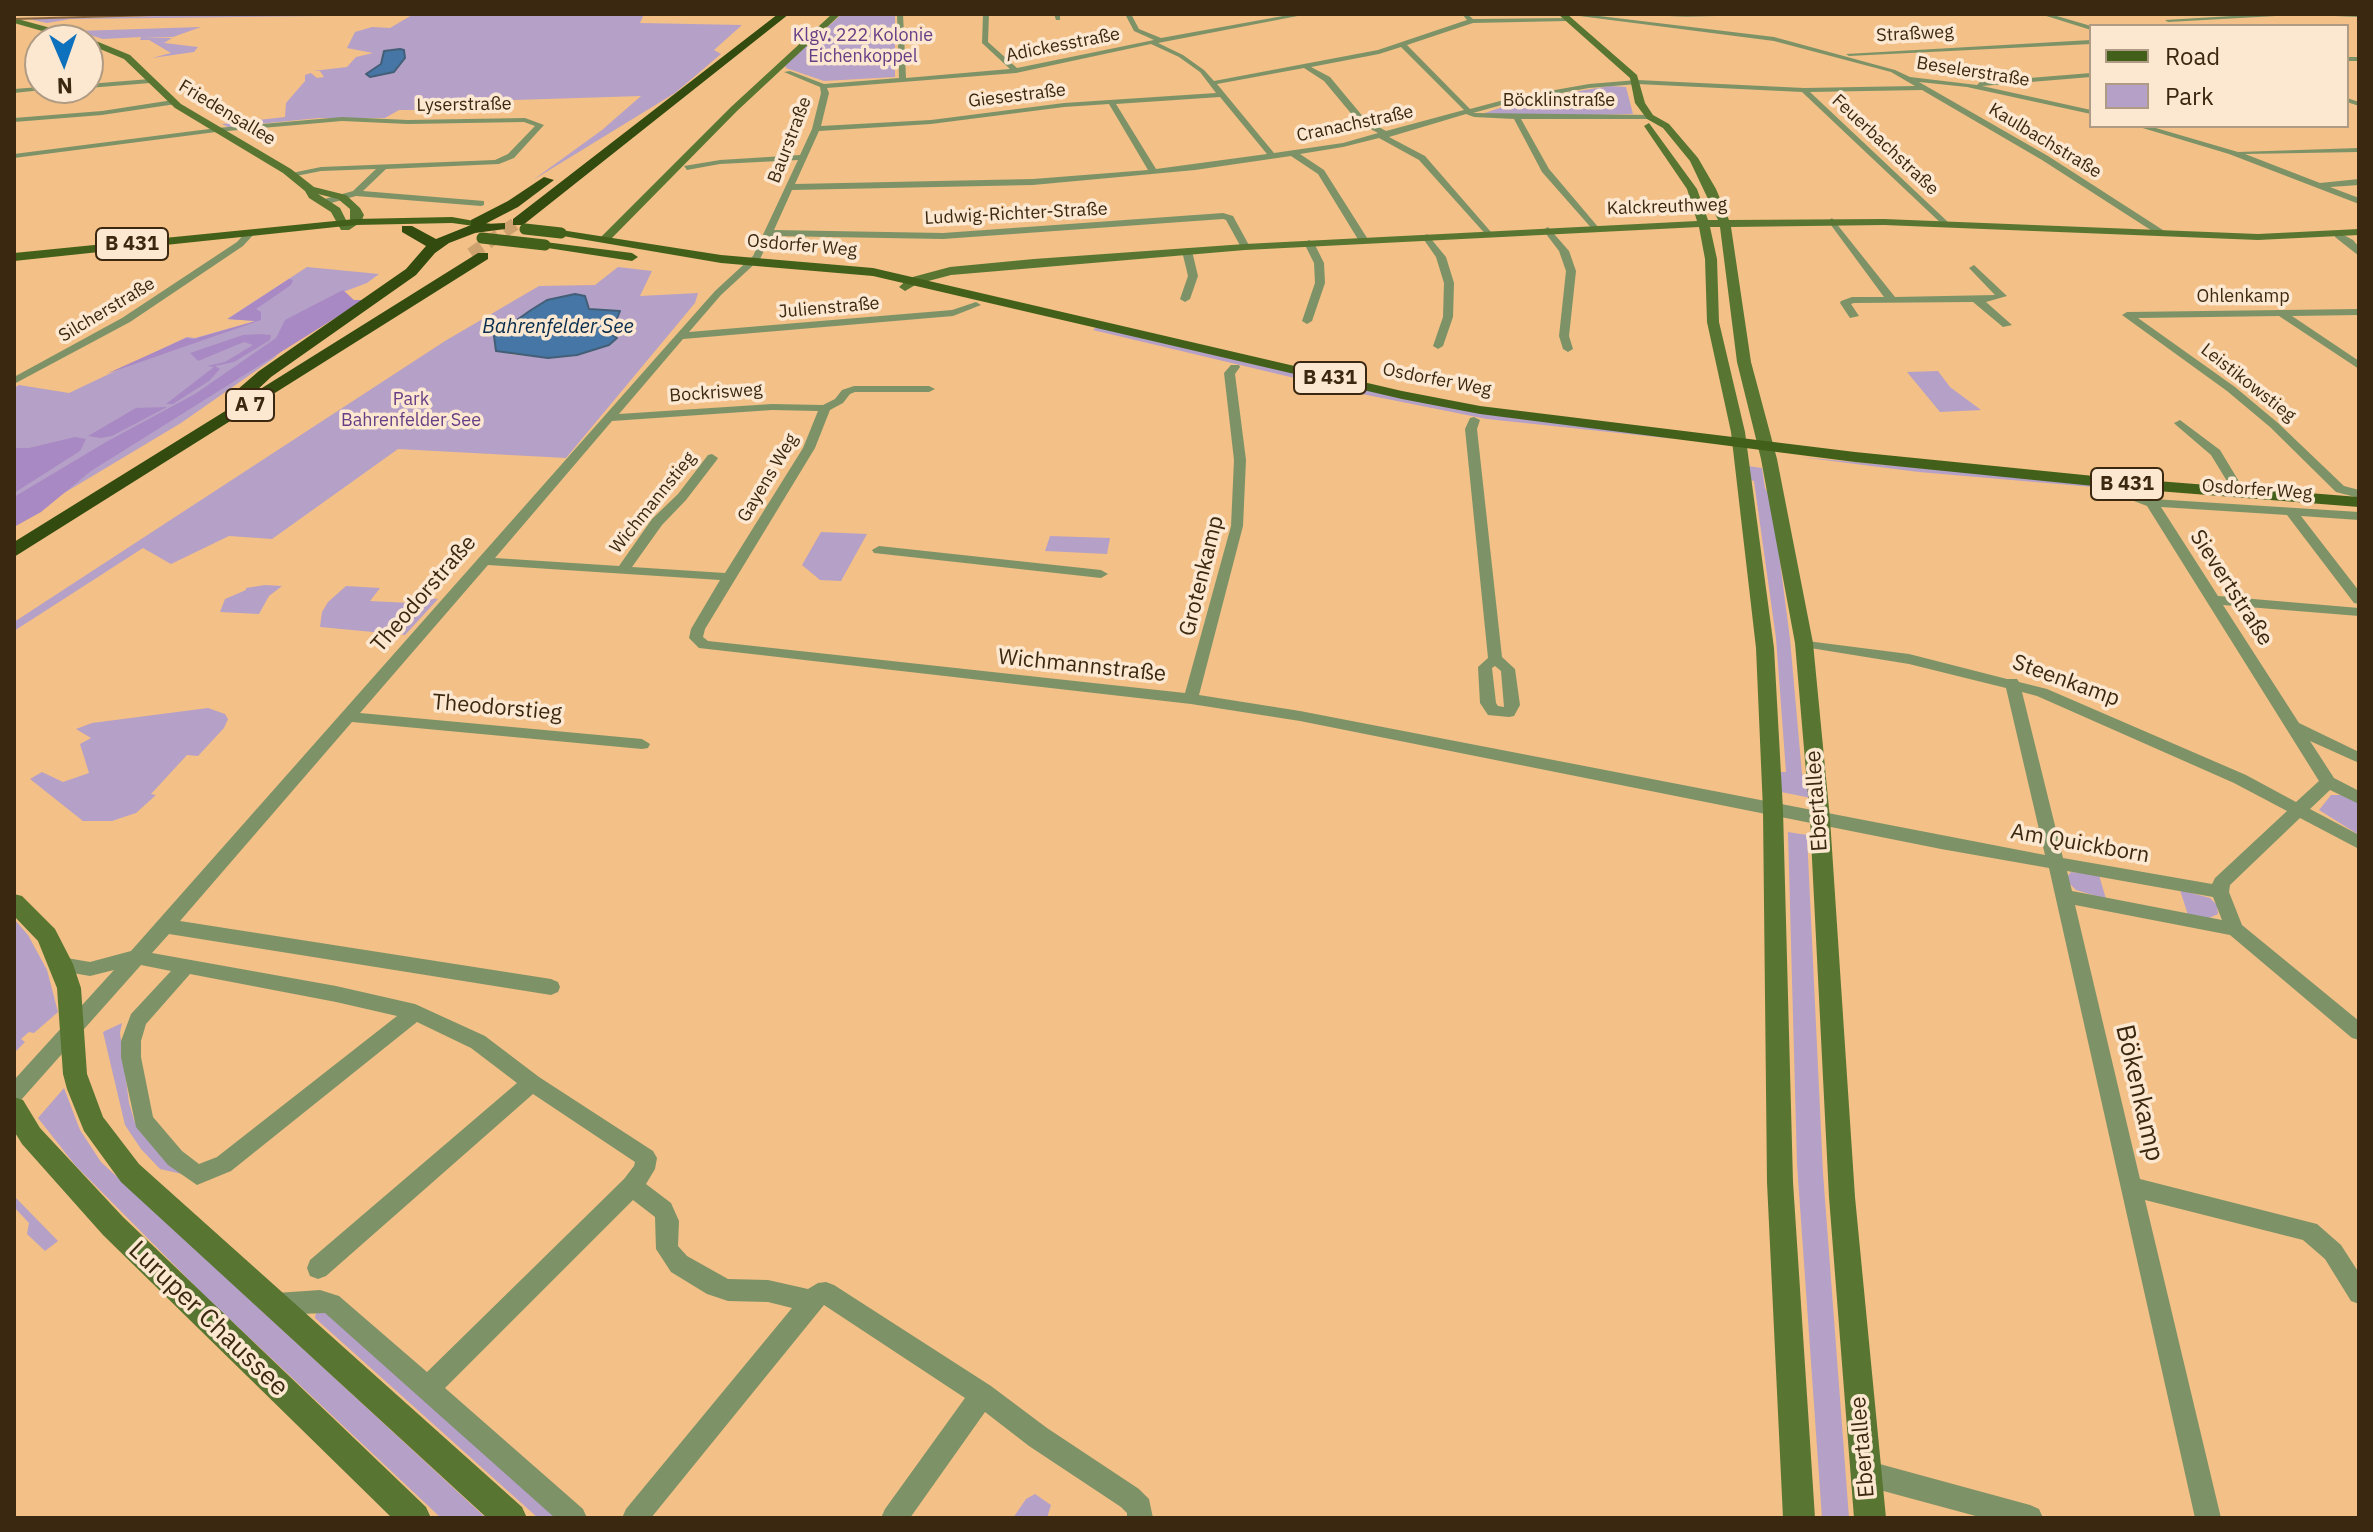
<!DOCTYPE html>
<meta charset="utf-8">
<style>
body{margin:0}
#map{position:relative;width:2373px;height:1532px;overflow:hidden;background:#f3c087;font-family:"IBM Plex Sans",sans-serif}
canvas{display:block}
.frame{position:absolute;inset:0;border:16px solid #3b2810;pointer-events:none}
.legend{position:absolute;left:2089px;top:24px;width:260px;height:104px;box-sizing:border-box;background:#fce7d1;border:2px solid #af9b84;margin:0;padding:10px 14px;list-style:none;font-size:24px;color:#3b2810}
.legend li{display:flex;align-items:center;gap:16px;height:40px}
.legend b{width:40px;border:2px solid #af9b84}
.north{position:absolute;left:24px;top:24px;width:80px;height:80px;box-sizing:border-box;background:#fce7d1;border:2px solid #af9b84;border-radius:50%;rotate:178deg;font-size:22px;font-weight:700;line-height:32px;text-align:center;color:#3b2810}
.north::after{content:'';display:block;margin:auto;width:28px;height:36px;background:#0d71bd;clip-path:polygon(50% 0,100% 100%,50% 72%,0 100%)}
</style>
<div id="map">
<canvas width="2373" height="1532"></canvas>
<div class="frame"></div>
<ul class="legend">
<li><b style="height:10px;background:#43601a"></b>Road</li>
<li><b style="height:22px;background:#b5a0c7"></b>Park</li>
</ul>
<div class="north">N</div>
</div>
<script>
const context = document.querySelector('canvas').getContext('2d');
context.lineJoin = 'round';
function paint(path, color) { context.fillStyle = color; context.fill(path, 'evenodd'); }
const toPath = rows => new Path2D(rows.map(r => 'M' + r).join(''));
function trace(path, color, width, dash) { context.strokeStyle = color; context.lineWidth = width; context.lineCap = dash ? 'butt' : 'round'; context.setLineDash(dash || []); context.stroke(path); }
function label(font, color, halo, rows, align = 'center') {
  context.font = font + ' "IBM Plex Sans",sans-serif'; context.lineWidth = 7; context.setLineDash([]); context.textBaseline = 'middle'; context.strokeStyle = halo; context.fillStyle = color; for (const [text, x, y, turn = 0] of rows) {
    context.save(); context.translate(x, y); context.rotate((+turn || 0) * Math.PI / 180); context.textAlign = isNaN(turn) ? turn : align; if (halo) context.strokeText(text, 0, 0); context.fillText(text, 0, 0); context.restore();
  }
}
paint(toPath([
 [242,14,644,14,640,23,742,25,714,50,721,54,675,93,533,180,602,130,641,96,451,102,440,103,434,110,399,110,385,118,319,118,228,127,222,124,285,117,286,103,305,81,305,75,311,73,317,78,324,77,320,71,313,71,347,67,356,57,373,53,347,48,355,32,372,27,390,28,412,15,70,19,47,23,29,19],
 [842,14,895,14,895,77,824,81,786,68,785,65],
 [201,27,173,37,142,37,172,38,164,43,198,47,194,52,152,58,171,53,149,40,140,40,141,37,103,39,77,31],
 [1610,86,1626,87,1633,114,1552,116,1482,114,1523,100],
 [307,267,379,274,367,283,335,295,274,358,181,423,14,523,14,388,19,385,69,393,187,337,195,338,255,321,227,319],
 [618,267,652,271,640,296,698,293,695,303,566,458,398,449,272,539,229,536,171,564,143,548,14,631,14,622,445,341,539,286,595,285],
 [589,309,601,309,611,334,577,355,548,358,509,354],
 [1098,326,1380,392,1675,439,1487,419,1362,394,1093,330],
 [1938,371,1950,387,1981,410,1940,412,1907,372],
 [1800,457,2092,484,2093,487,1919,472],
 [1748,466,1762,468,1765,488,1772,500,1790,639,1802,774,1810,781,1811,798,1781,792,1780,772,1786,772,1776,638,1754,481,1750,480],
 [821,532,867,534,841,581,820,580,802,565],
 [1050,536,1110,538,1107,554,1045,551],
 [265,585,282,586,269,596,259,614,220,612,225,599,246,590,246,588],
 [346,586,380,588,370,601,410,603,416,597,438,599,405,635,320,627,322,612,328,602],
 [208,708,225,714,228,719,224,728,198,756,187,755,151,794,156,795,136,813,112,821,83,821,30,779,42,772,63,782,89,773,80,744,91,738,76,729,92,723],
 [2331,795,2341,795,2359,803,2359,835,2319,810],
 [1788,832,1807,835,1823,1173,1849,1518,1822,1518,1797,1164],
 [2071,872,2099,875,2106,899,2076,890,2069,883,2067,877],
 [2180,890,2210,898,2217,905,2218,914,2209,918,2188,915],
 [14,919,28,935,47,970,58,1012,34,1033,29,1032,21,1039,25,1042,14,1053],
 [122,1023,120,1033,129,1103,135,1123,182,1174,160,1169,141,1149,125,1125,103,1032],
 [64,1088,80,1130,101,1162,486,1518,441,1518,202,1293,75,1165,38,1118],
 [14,1196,58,1241,45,1251,27,1234,29,1223,14,1207],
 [323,1309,559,1518,538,1518,315,1318,316,1313],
 [1035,1494,1051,1505,1047,1518,1013,1518,1026,1499]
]), '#b5a0c7');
paint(toPath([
 [289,279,293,280,291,285,256,309,261,312,261,320,106,374,186,338,194,339,256,321,228,319],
 [343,290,354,300,364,300,91,471,41,512,14,527,14,497,106,442,195,394,276,338,285,320],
 [260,334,271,335,270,340,234,362,215,366,220,369,209,381,173,404,166,404,214,367,207,366,225,362,253,345,244,342,198,361,190,353,243,335],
 [167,407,112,436,101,438,88,436,136,408],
 [75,437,86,439,80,451,14,493,14,448,29,448]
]), '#a989c3');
const water = toPath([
 [400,49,404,50,405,58,394,72,370,77,366,74,381,64,384,51,400,49],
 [575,294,585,296,589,309,620,311,611,334,617,338,609,345,577,355,548,358,496,351,494,336,531,310,547,300,575,294]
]);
paint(water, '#4676a5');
trace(water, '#435f78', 2);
trace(toPath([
 [471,254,518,222]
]), '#cea26f', 13, [13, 7]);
paint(toPath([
 [897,14,903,14,906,78,1010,69,982,43,983,14,989,14,988,42,1017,68,1154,40,1134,31,1125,14,1131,14,1139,29,1161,38,1294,14,1308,14,1158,43,1183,55,1204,70,1214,81,1378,50,1467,20,1462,14,1467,14,1473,19,1569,18,1567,21,1473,23,1407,45,1470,109,1515,97,1589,84,1637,80,1804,88,1915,86,1891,72,1774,41,1564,14,1583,14,1774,37,1895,70,1910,77,1977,85,1980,82,2091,73,2091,77,1982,86,2091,110,2091,114,1967,87,1919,82,2048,156,2166,232,2166,236,2160,236,2042,160,1922,90,1810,92,1948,222,1949,224,1945,227,1802,92,1637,84,1589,88,1516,101,1473,113,1653,115,1650,119,1521,119,1549,169,1599,228,1594,231,1542,172,1514,119,1474,117,1466,114,1389,137,1425,156,1491,232,1493,234,1488,237,1419,160,1379,138,1343,147,1300,154,1324,170,1369,241,1364,244,1359,241,1318,174,1291,156,1195,170,1033,185,792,190,774,230,943,233,1223,213,1233,216,1250,247,1242,249,1226,220,1223,219,943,239,771,236,760,259,721,295,689,332,952,310,976,302,981,305,953,316,683,339,619,414,772,404,823,405,835,399,842,390,854,386,929,386,935,389,929,392,855,392,850,394,843,403,830,410,815,448,705,629,703,637,708,641,1185,693,1231,526,1234,460,1224,373,1231,365,1239,365,1240,367,1235,374,1246,460,1243,526,1199,695,1300,711,2045,855,2006,688,1909,664,1804,647,1797,643,1799,640,1909,654,2007,679,2017,679,2019,682,2047,689,2246,775,2296,802,2319,781,2147,506,2113,493,2119,489,2153,499,2359,512,2359,520,2301,516,2359,591,2359,604,2354,603,2287,515,2161,507,2218,596,2359,608,2359,616,2223,605,2299,723,2359,752,2359,763,2310,741,2334,778,2359,791,2359,804,2330,790,2310,809,2359,835,2359,849,2300,818,2230,885,2229,892,2242,925,2359,1021,2359,1040,2352,1038,2230,935,2075,905,2140,1179,2317,1224,2341,1245,2359,1273,2359,1304,2351,1301,2325,1259,2303,1240,2145,1200,2221,1518,2195,1518,2049,868,1941,849,1300,721,1191,704,699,648,689,638,691,629,720,580,488,565,360,713,642,739,650,744,648,748,642,749,352,722,180,921,551,979,558,982,560,987,558,992,551,995,169,934,152,953,336,986,415,1004,485,1036,539,1077,653,1151,657,1158,655,1169,646,1184,671,1203,679,1221,678,1246,687,1256,728,1279,768,1280,808,1289,818,1283,826,1282,834,1285,991,1386,1047,1428,1139,1489,1149,1499,1153,1518,1127,1518,1127,1513,1121,1507,1029,1446,985,1412,910,1518,881,1518,885,1509,965,1398,824,1305,651,1518,622,1518,626,1509,792,1308,768,1302,728,1301,707,1294,671,1272,656,1249,655,1217,633,1200,445,1388,583,1509,587,1518,555,1518,325,1313,276,1315,268,1312,265,1304,268,1296,276,1293,320,1290,339,1296,427,1372,624,1179,634,1166,635,1162,533,1094,326,1276,318,1279,310,1276,307,1268,310,1260,517,1083,471,1048,417,1022,231,1171,197,1185,168,1165,136,1127,121,1057,121,1041,131,1014,171,971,141,965,21,1100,14,1103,14,1080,114,970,90,976,61,971,54,969,52,964,54,959,61,957,90,962,131,951,715,291,753,256,798,160,720,164,687,170,684,166,720,160,800,155,812,129,821,93,820,87,784,72,790,71,824,84,899,78,897,14],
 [1151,44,1179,57,1200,72,1216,93,1064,103,931,120,821,126,829,93,827,88,1016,73,1151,44],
 [1401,47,1464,110,1386,131,1365,119,1330,77,1311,67,1379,54,1401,47],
 [1304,68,1324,81,1359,123,1378,133,1343,143,1274,153,1217,84,1304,68],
 [1220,97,1267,154,1156,169,1116,104,1220,97],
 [1109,104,1148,170,1033,179,795,184,819,131,931,124,1064,107,1109,104],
 [772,410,818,411,803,448,725,573,632,567,662,525,686,500,716,461,718,458,712,454,708,455,678,494,652,519,619,566,495,558,612,421,772,410],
 [2022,692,2037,696,2234,783,2287,811,2215,878,2212,884,2063,858,2022,692],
 [2067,871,2213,897,2222,920,2072,891,2067,871],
 [190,974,336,1002,397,1016,217,1157,199,1164,182,1151,153,1117,141,1057,141,1041,146,1024,190,974],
 [1054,14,1060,14,1060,20,1056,20,1054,14],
 [1722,14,1812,14,1668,17,1722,14],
 [2040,14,2050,14,2091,26,2091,30,2040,14],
 [2265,14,2312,14,2168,22,2165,20,2265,14],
 [2332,14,2359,14,2359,17,2335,16,2332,14],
 [2091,40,2091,44,1849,56,1846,54,2091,40],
 [2347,57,2359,57,2359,61,2347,61,2347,57],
 [150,79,153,83,150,83,88,88,87,88,88,84,150,79],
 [40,87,61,88,14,93,14,89,40,87],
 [2347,98,2359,102,2359,106,2347,102,2347,98],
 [173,100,176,104,102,115,14,122,14,118,102,111,173,100],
 [342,117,408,120,525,118,544,125,514,158,499,164,386,169,363,191,484,201,484,205,481,206,356,196,324,205,320,202,321,200,353,191,376,169,321,171,291,177,287,174,321,167,495,160,508,154,535,126,524,122,408,124,342,121,216,132,14,158,14,154,217,128,342,117],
 [2136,126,2149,126,2238,152,2359,148,2359,152,2245,154,2320,183,2359,179,2359,185,2330,187,2359,198,2359,204,2229,154,2136,126],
 [1832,218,1895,297,1995,295,1971,270,1969,268,1974,265,2007,296,1986,302,2012,325,2003,327,1973,302,1854,303,1851,304,1859,316,1850,318,1840,303,1841,301,1852,297,1884,297,1828,221,1832,218],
 [1548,227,1569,251,1576,271,1569,336,1573,349,1568,352,1563,349,1559,336,1566,271,1559,251,1543,230,1548,227],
 [247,231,255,233,243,246,130,322,14,384,14,377,122,318,237,242,247,231],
 [2338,232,2353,240,2359,247,2359,256,2335,237,2335,233,2338,232],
 [1427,234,1446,257,1454,283,1453,317,1443,346,1438,349,1433,346,1443,317,1444,283,1436,257,1422,237,1427,234],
 [1309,240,1314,243,1324,263,1325,283,1312,321,1307,324,1302,321,1315,283,1314,263,1304,243,1309,240],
 [1187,248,1192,251,1198,276,1190,299,1185,302,1180,299,1188,276,1182,251,1187,248],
 [2359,309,2359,315,2292,316,2359,361,2359,369,2279,316,2138,318,2235,387,2278,423,2344,486,2359,490,2359,498,2336,492,2270,427,2227,391,2122,315,2127,312,2359,309],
 [1474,417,1480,420,1477,429,1502,657,1515,669,1520,705,1514,716,1509,717,1488,715,1480,703,1478,667,1488,658,1465,429,1470,418,1474,417],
 [1495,666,1501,671,1504,707,1498,706,1496,703,1492,668,1495,666],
 [2180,420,2220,450,2246,493,2244,496,2236,496,2211,455,2176,425,2174,423,2180,420],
 [879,546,1101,570,1108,574,1101,578,874,553,872,550,879,546],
 [1865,1460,2030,1505,2039,1509,2043,1518,1983,1518,1865,1486,1856,1482,1852,1473,1856,1464,1865,1460]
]), '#7d9367');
paint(toPath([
 [832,14,841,14,737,111,609,241,601,241,601,237,731,107,832,14],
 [1558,14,1567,14,1637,75,1645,103,1653,115,1669,124,1698,158,1716,189,1729,220,1884,219,2258,234,2359,229,2359,235,2258,240,1884,225,1731,227,1751,362,1777,459,1813,643,1830,819,1855,1197,1886,1518,1854,1518,1829,1197,1810,819,1795,643,1761,459,1737,362,1720,227,1710,227,1717,259,1719,322,1745,432,1774,648,1783,810,1793,1182,1815,1518,1783,1518,1767,1182,1763,810,1756,648,1731,432,1707,322,1705,259,1699,227,1245,250,951,275,917,284,905,291,899,287,909,278,950,267,1034,259,1245,244,1697,221,1687,189,1644,126,1649,123,1697,189,1708,220,1718,220,1690,161,1663,128,1647,119,1635,103,1630,78,1558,14],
 [14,18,91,39,130,55,181,104,291,169,314,187,346,195,360,208,364,215,361,222,349,230,341,230,331,212,309,198,305,191,283,173,175,108,124,59,88,44,88,40,74,40,14,23,14,18],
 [318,194,338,199,350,209,350,220,347,222,340,208,318,194],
 [14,894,22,896,55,929,73,964,81,988,87,1074,103,1117,139,1164,522,1507,527,1518,487,1518,121,1182,84,1131,67,1089,63,1074,57,988,38,941,14,916,14,894],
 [14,1097,23,1100,40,1128,123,1217,426,1507,431,1518,392,1518,103,1235,22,1144,14,1131,14,1097]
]), '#587632');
paint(toPath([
 [452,217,502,226,496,229,452,223,355,225,14,261,14,253,355,219,452,217],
 [561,230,721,255,873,268,1402,391,1480,406,1855,452,2094,476,2359,497,2359,507,2094,486,1855,462,1480,414,1402,399,873,276,721,263,557,235,555,233,561,230],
 [545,242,632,253,638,257,632,261,541,247,541,243,545,242]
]), '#43601a');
paint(toPath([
 [778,14,789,14,523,225,513,225,513,219,778,14],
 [544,177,554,180,518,207,485,224,505,223,505,229,475,233,449,243,435,253,416,275,271,377,254,393,478,253,488,253,488,259,14,557,14,542,235,405,228,400,230,396,259,371,406,269,426,246,402,232,402,226,412,226,436,239,471,225,471,220,508,201,544,177]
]), '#334b0e');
trace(toPath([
 [14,19,188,14]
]), '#866640', 2);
trace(toPath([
 [525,229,561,233],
 [482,238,545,245]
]), '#43601a', 11);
label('18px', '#3b2810', '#fce7d1', [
 ["Straßweg",1915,34,-3],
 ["Adickesstraße",1063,45,-11],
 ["Beselerstraße",1973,72,9],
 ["Giesestraße",1017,96,-7],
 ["Böcklinstraße",1559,101],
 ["Lyserstraße",464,105,-1],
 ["Friedensallee",227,113,31],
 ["Cranachstraße",1355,124,-12],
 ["Baurstraße",790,140,-69],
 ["Kaulbachstraße",2045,141,31],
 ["Feuerbachstraße",1885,145,43],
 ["Kalckreuthweg",1667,207,-2],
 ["Ludwig-Richter-Straße",1016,214,-3],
 ["Osdorfer Weg",802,246,5],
 ["Ohlenkamp",2243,297],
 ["Julienstraße",829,308,-5],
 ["Silcherstraße",107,310,-31],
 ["Osdorfer Weg",1437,380,11],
 ["Leistikowstieg",2248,383,38],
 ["Bockrisweg",716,393,-4],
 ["Gayens Weg",768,478,-59],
 ["Osdorfer Weg",2257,490,4],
 ["Wichmannstieg",653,503,-51]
]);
label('18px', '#673e85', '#fce7d1', [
 ["Klgv. 222 Kolonie",863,36],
 ["Eichenkoppel",863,57],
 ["Park",411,400],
 ["Bahrenfelder See",411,421]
]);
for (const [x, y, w] of [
 [132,244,72],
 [1330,378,72],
 [250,405,48],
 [2127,484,72]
]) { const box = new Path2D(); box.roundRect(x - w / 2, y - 16, w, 32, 6); context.fillStyle = '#fce7d1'; context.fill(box); trace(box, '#3b2810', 2); }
label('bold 20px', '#3b2810', null, [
 ["B 431",132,244],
 ["B 431",1330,378],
 ["A 7",250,405],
 ["B 431",2127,484]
]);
label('italic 20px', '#072d4e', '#fce7d1', [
 ["Bahrenfelder See",558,327]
]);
label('22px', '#3b2810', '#fce7d1', [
 ["Grotenkamp",1202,576,-76],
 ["Sievertstraße",2231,588,57],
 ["Theodorstraße",424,594,-49],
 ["Wichmannstraße",1082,666,6],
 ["Steenkamp",2066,681,20],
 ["Theodorstieg",497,708,5],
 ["Ebertallee",1817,801,-94],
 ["Am Quickborn",2080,844,10],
 ["Ebertallee",1863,1447,-95]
]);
label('26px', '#3b2810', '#fce7d1', [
 ["Bökenkamp",2139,1093,77],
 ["Luruper Chaussee",208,1319,44]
]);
</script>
